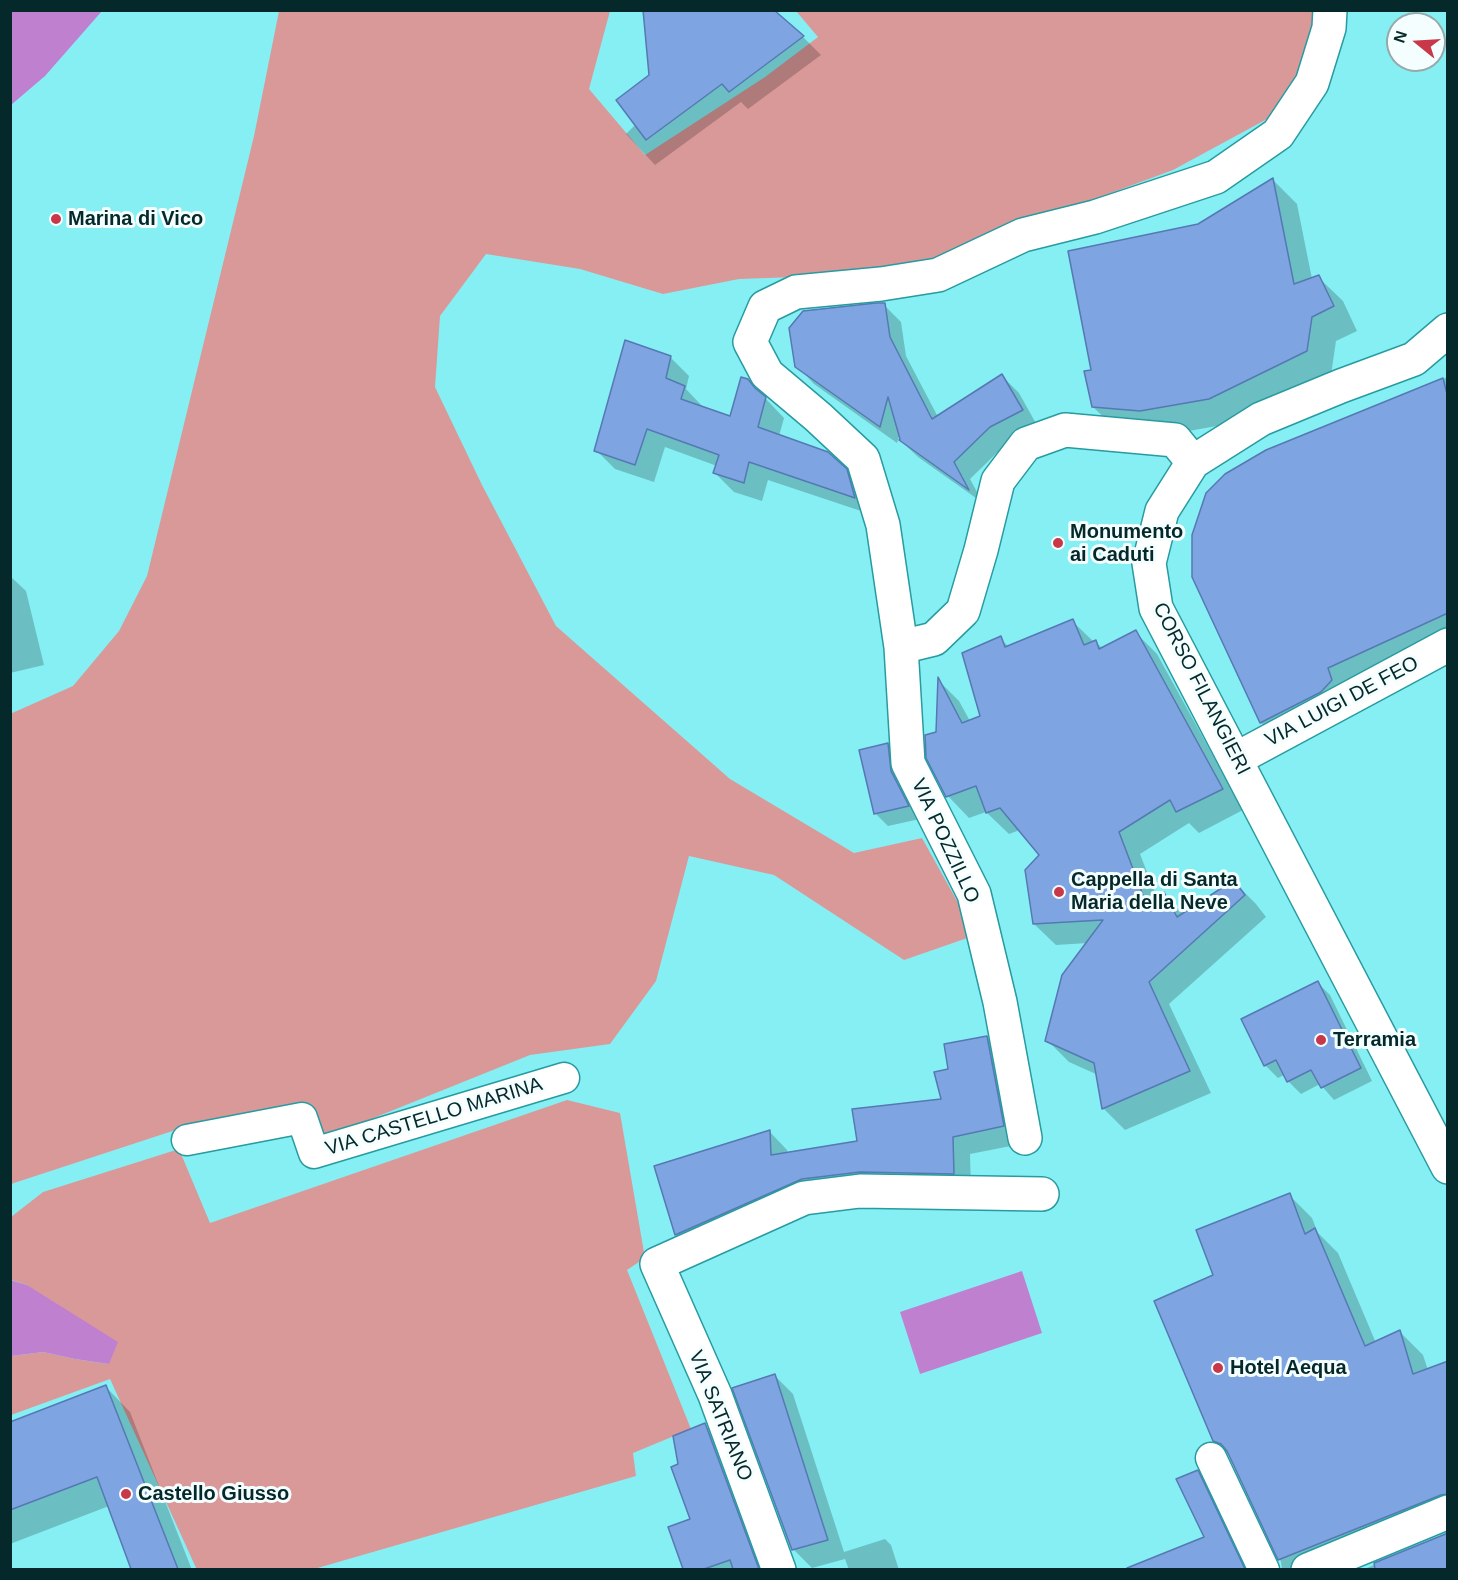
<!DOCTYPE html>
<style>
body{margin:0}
#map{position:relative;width:1458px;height:1580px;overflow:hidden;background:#86eff4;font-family:Arial,sans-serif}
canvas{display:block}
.frame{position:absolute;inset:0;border:12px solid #05292b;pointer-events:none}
.north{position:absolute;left:1386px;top:12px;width:60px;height:60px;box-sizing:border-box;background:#f5fefe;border:2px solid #95a9aa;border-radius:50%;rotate:288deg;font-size:16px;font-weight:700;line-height:24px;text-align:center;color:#05292b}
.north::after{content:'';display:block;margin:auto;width:21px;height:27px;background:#c93848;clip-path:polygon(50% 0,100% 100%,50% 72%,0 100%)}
</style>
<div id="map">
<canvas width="1458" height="1580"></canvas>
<div class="frame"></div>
<div class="north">N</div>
</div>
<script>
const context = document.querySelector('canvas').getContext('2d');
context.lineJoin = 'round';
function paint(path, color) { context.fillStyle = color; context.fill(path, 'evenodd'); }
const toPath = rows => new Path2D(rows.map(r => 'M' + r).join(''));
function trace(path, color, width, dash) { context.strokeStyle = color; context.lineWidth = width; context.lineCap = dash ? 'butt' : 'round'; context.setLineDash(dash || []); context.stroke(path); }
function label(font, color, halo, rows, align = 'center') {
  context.font = font + ' Arial,sans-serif'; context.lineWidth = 6; context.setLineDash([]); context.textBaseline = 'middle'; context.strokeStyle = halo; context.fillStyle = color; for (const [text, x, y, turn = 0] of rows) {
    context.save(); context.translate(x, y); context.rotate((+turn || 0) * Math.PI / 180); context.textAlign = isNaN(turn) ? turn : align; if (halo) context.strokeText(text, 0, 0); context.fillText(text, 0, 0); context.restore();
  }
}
paint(toPath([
 [279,11,610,11,589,89,645,155,765,77,818,37,796,11,1315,11,1311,53,1280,112,1173,170,1095,199,1012,225,952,253,883,274,739,279,663,294,580,269,486,254,440,316,435,387,482,485,556,626,730,779,854,853,922,838,976,935,904,960,774,875,689,856,656,981,610,1044,530,1055,324,1138,310,1105,206,1120,11,1184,10,714,73,686,119,631,147,576,254,136],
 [567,1100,620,1113,645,1258,627,1270,691,1429,633,1453,636,1476,314,1569,197,1570,110,1379,11,1415,11,1356,43,1352,75,1359,109,1364,27,1285,11,1280,11,1217,43,1192,179,1149,210,1223]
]), '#da9999');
paint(toPath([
 [11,10,102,11,45,76,11,105],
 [1022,1271,1042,1333,920,1374,900,1312],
 [10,1280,27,1285,118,1342,109,1364,75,1359,43,1352,11,1356]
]), '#bf81cf');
paint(toPath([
 [803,37,821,55,748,109,741,102,655,165,626,134,636,124],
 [1273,180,1297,204,1312,279,1318,277,1343,301,1357,331,1336,341,1331,375,1234,423,1166,435,1118,431,1093,407,1093,372],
 [884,305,901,322,906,356,938,417,1002,376,1019,393,1038,427,1007,443,970,479,983,503,918,457,901,441,900,433,897,443,814,384,797,366],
 [670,357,689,376,686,389,703,407,703,408,731,418,748,380,784,418,779,436,845,470,865,490,873,515,768,480,762,501,734,492,715,473,717,466,665,447,654,482,615,469,596,450],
 [1448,377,1448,644,1283,745,1261,723,1193,576,1266,451],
 [10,576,26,591,44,665,10,673],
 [1072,621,1094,642,1096,642,1103,649,1135,632,1157,654,1243,810,1199,833,1189,823,1140,854,1157,898,1164,894,1184,914,1234,882,1256,904,1266,917,1169,1004,1211,1093,1125,1130,1103,1108,1098,1075,1069,1062,1047,1040,1088,943,1056,945,1034,924,1041,855,1020,830,1009,834,986,812,969,818,948,796,928,758,937,734,939,681,959,701,970,721,982,716,1000,638,1009,647],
 [888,745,900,758,920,819,888,826,875,813],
 [1318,983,1330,995,1372,1081,1334,1100,1320,1084,1301,1094,1288,1081,1284,1075,1278,1078,1265,1065],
 [987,1037,1004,1055,1021,1144,970,1154,971,1191,879,1189,694,1252,676,1235,656,1167,770,1132,787,1150,788,1154,859,1142,943,1100],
 [1289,1195,1312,1218,1318,1233,1338,1253,1376,1343,1400,1332,1423,1355,1428,1370,1448,1362,1448,1524,1339,1570,1282,1570,1281,1562,1231,1457,1214,1440,1215,1276],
 [775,1376,793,1394,844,1552,885,1539,891,1545,899,1570,849,1570,845,1559,812,1568,793,1549],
 [106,1387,130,1412,192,1570,133,1570,109,1506,10,1544,10,1423],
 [705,1425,728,1448,773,1570,684,1570,670,1528,692,1519,679,1465],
 [1197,1472,1221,1495,1256,1570,1179,1570,1171,1552,1206,1538],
 [1448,1534,1448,1570,1362,1570]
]), '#0003');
const building = toPath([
 [643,10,774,10,804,36,729,92,722,84,646,140,616,100,649,75,643,10],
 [1273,178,1294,284,1319,275,1334,306,1312,317,1307,351,1209,399,1140,411,1092,407,1084,371,1091,370,1068,251,1198,224,1273,178],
 [876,303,885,303,890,337,932,419,1002,374,1023,410,990,427,954,462,969,490,899,440,900,439,888,397,880,427,795,367,789,328,803,311,876,303],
 [625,340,671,356,666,378,685,386,681,399,730,416,741,377,748,379,755,388,766,397,758,427,828,452,847,469,855,498,749,462,744,483,713,473,719,455,647,429,635,465,594,451,625,340],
 [1443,378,1448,398,1448,613,1328,668,1332,680,1321,692,1260,723,1192,577,1192,535,1206,493,1225,474,1266,450,1443,378],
 [1073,619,1084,645,1096,640,1099,649,1136,630,1223,789,1176,812,1170,800,1119,832,1146,903,1164,892,1177,917,1234,880,1245,895,1149,982,1190,1071,1102,1109,1094,1063,1045,1041,1062,975,1103,920,1033,924,1025,870,1039,855,1000,808,986,813,976,786,946,797,926,758,925,735,936,732,938,677,962,723,980,716,962,653,1001,636,1005,647,1073,619],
 [888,743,891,771,909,806,874,814,859,750,888,743],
 [1318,981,1361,1068,1321,1088,1311,1070,1287,1082,1276,1060,1264,1066,1241,1019,1318,981],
 [987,1036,1004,1126,953,1137,954,1174,860,1172,802,1179,675,1235,654,1166,770,1130,771,1155,857,1141,852,1109,941,1099,934,1072,948,1069,944,1044,987,1036],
 [1290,1193,1305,1234,1315,1228,1365,1346,1400,1330,1413,1374,1448,1361,1448,1494,1441,1495,1278,1560,1227,1451,1221,1444,1213,1441,1154,1301,1213,1275,1196,1230,1290,1193],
 [775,1374,828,1540,792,1550,732,1388,775,1374],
 [106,1385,178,1569,131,1569,97,1477,10,1510,10,1422,106,1385],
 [705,1423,759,1569,733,1569,730,1560,704,1569,683,1569,668,1527,690,1519,671,1467,678,1464,673,1436,705,1423],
 [1198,1470,1245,1569,1127,1569,1127,1568,1204,1537,1176,1479,1198,1470],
 [1448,1533,1448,1569,1375,1569,1374,1563,1448,1533]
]);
paint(building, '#7ea4e1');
trace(building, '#5579b2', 1.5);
const pedestrian = toPath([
 [187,1140,302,1118,314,1153,564,1078],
 [1211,1458,1264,1570]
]);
const minor = toPath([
 [1193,462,1175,440,1065,430,1026,444,998,481,981,550,963,611,934,639,901,647,883,525,863,459,818,417,767,374,750,342,765,307,796,292,881,284,938,275,1023,235,1095,217,1216,177,1278,134,1312,83,1329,28,1330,10],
 [901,647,908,763,974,894,1000,1002,1025,1138],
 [1236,759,1448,645],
 [779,1570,715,1395,657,1264,804,1198,860,1191,1042,1194],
 [1308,1570,1448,1512]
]);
const tertiary = toPath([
 [1448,330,1414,359,1341,386,1261,419,1193,462,1162,511,1149,563,1156,608,1448,1167]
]);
trace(pedestrian, '#279ba0', 33);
trace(minor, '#279ba0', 36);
trace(tertiary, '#279ba0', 36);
trace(pedestrian, '#fff', 30);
trace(minor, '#fff', 33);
trace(tertiary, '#fff', 33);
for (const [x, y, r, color] of [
 [56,219,6,"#c93848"],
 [1058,543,6,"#c93848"],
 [1059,892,6,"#c93848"],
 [1321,1040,6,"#c93848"],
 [1218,1368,6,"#c93848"],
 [126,1494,6,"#c93848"]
]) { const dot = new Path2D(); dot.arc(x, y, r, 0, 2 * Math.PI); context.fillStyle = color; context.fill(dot); trace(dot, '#f5fefe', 2); }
label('bold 20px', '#05292b', '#f5fefe', [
 ["Marina di Vico",68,219],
 ["Monumento",1070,532],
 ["ai Caduti",1070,555],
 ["Cappella di Santa",1071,880],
 ["Maria della Neve",1071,903],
 ["Terramia",1333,1040],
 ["Hotel Aequa",1230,1368],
 ["Castello Giusso",138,1494]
], 'left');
label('20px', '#05292b', '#f5fefe', [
 ["CORSO FILANGIERI",1201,689,63],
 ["VIA LUIGI DE FEO",1342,702,-28],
 ["VIA POZZILLO",945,841,65],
 ["VIA CASTELLO MARINA",434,1117,-17],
 ["VIA SATRIANO",720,1416,68]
]);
</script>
